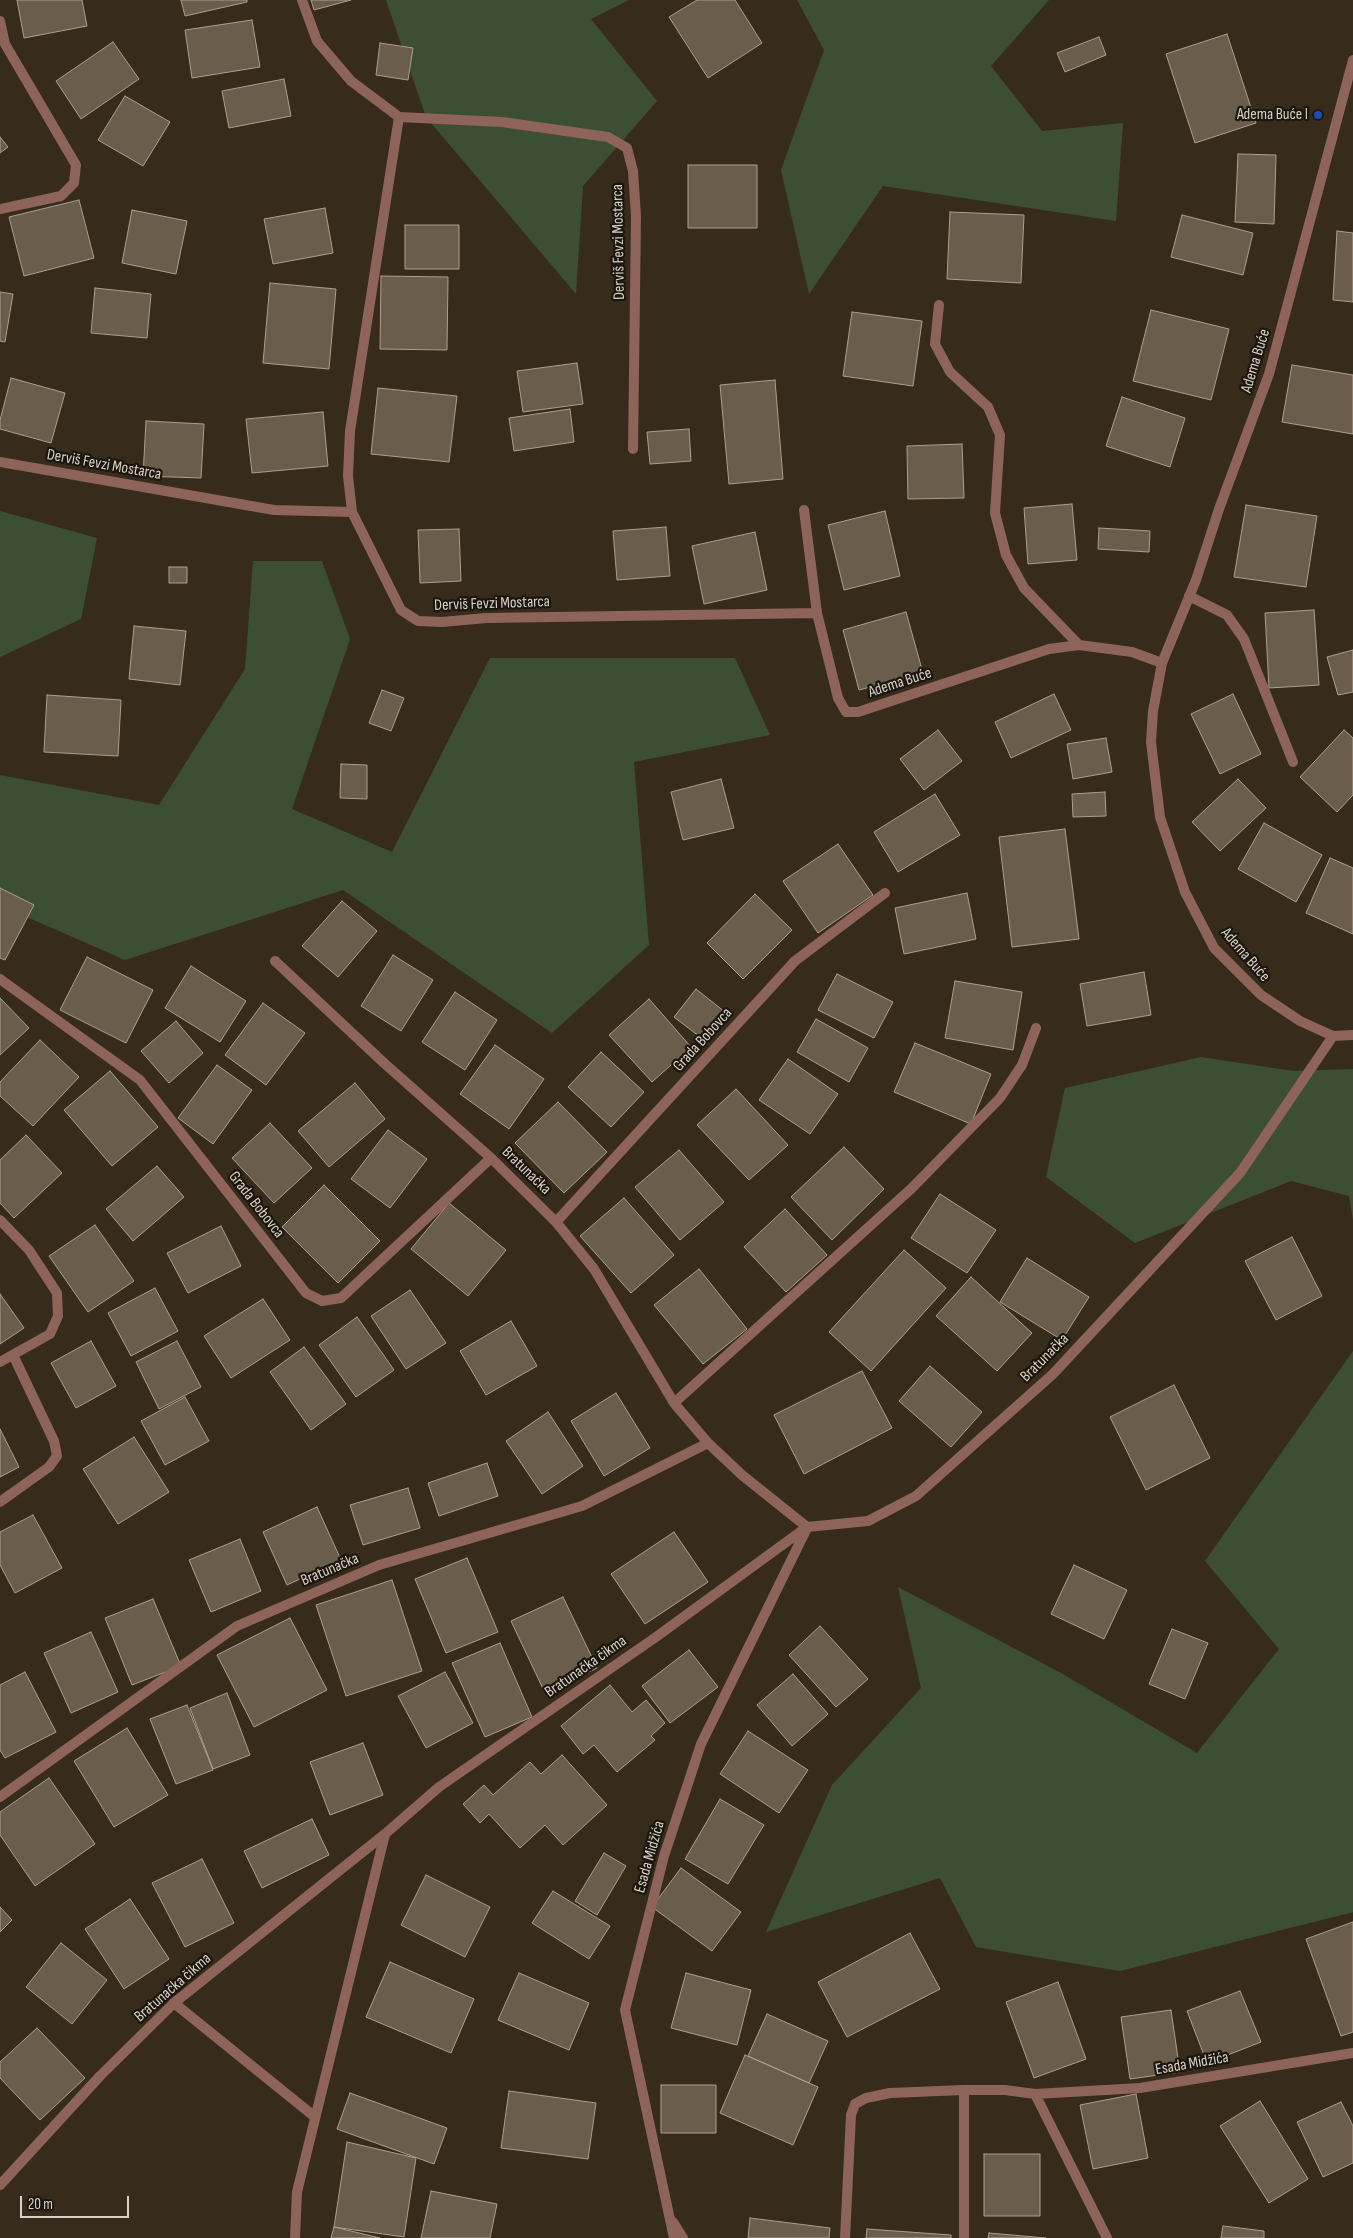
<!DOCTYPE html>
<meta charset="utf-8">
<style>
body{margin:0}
#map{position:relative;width:1353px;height:2238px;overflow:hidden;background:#372c1c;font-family:"Sofia Sans Condensed",sans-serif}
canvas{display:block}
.scale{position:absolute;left:20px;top:2196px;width:109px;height:22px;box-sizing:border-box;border:2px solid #d8d1c7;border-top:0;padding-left:6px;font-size:15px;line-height:18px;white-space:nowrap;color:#d8d1c7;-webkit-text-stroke:4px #1b160e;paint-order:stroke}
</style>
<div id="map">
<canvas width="1353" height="2238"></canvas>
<div class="scale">20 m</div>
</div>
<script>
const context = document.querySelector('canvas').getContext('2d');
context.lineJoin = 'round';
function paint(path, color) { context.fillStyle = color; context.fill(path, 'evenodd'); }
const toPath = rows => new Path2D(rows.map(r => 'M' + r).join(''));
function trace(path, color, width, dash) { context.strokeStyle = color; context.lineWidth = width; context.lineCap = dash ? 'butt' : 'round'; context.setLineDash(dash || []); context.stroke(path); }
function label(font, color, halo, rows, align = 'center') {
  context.font = font + ' "Sofia Sans Condensed",sans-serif'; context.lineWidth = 4.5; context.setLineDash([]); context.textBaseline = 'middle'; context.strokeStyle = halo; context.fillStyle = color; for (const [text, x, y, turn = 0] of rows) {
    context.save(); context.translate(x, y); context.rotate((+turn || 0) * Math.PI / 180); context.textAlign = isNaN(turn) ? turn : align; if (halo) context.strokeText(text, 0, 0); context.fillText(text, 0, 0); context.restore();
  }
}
paint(toPath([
 [386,0,629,0,591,19,657,101,583,186,576,294,426,117],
 [797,0,1049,0,991,66,1042,131,1123,123,1116,221,883,186,809,294,781,170,824,50],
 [0,511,97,538,81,619,0,657],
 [253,561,322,561,350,639,292,809,392,852,490,658,735,658,770,735,634,762,649,945,552,1033,343,890,125,960,20,914,0,921,0,775,159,805,245,669],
 [1201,1057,1293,1071,1353,1069,1353,1220,1349,1196,1291,1181,1135,1243,1046,1177,1065,1088],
 [1353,1351,1353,1912,1120,1971,976,1947,940,1878,766,1932,832,1785,921,1688,898,1587,1061,1673,1197,1753,1279,1649,1205,1561]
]), '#3d4f33');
const building = toPath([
 [17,0,82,0,87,26,24,38,17,0],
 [181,0,247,0,247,2,185,16,181,0],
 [311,0,351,0,314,10,311,0],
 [697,0,735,0,762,43,708,78,669,17,697,0],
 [252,20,260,67,192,78,185,30,252,20],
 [1227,34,1256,123,1195,143,1166,54,1227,34],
 [1099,37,1106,55,1065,72,1057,53,1099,37],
 [113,42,139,79,81,119,56,81,113,42],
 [380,43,413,48,408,80,376,75,380,43],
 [284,79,291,116,229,128,222,91,284,79],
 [125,96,170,122,143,166,98,140,125,96],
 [0,137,8,147,0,153,0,137],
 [1238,154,1276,155,1274,224,1235,222,1238,154],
 [688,165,757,165,757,228,688,228,688,165],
 [79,200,94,258,24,276,9,217,79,200],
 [325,208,333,253,273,264,264,219,325,208],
 [132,210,187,221,176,274,122,263,132,210],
 [950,212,1024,215,1021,283,947,279,950,212],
 [1182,215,1253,233,1243,275,1171,257,1182,215],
 [405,225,459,225,459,269,405,269,405,225],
 [1337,231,1353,233,1353,302,1333,300,1337,231],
 [381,276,448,277,447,350,380,349,381,276],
 [270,283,336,289,329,369,263,363,270,283],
 [95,288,151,294,147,338,91,333,95,288],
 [0,292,13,294,5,342,0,341,0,292],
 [1151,310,1229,329,1211,400,1133,381,1151,310],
 [852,312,922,321,913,386,843,376,852,312],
 [577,363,583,404,523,412,517,371,577,363],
 [1292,365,1353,375,1353,434,1282,422,1292,365],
 [11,378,65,393,51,443,0,429,0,420,11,378],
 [775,380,783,479,729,484,720,385,775,380],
 [378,388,457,396,449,462,371,454,378,388],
 [1122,397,1185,418,1170,467,1106,446,1122,397],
 [570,409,574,442,514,451,509,418,570,409],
 [323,412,328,466,252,473,246,419,323,412],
 [146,421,204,424,201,478,143,476,146,421],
 [689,429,691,461,650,464,647,432,689,429],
 [962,444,964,498,908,499,907,446,962,444],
 [1072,504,1077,560,1028,564,1024,508,1072,504],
 [1246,505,1317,516,1306,587,1234,577,1246,505],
 [885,511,900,576,844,590,828,525,885,511],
 [666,527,670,576,617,580,613,531,666,527],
 [1099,528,1150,531,1149,552,1098,549,1099,528],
 [459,529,461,581,420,583,418,530,459,529],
 [755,532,767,590,704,604,692,546,755,532],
 [169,567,187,567,187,583,169,583,169,567],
 [1314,610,1319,685,1269,688,1265,613,1314,610],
 [906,612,923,673,859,690,843,630,906,612],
 [134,626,186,631,180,685,129,679,134,626],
 [1353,650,1353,692,1338,695,1327,657,1353,650],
 [382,690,404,698,391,731,369,723,382,690],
 [1054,694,1071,730,1011,758,995,722,1054,694],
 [1233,694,1261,754,1220,774,1191,714,1233,694],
 [47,695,121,700,118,756,44,752,47,695],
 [938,730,962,761,924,790,900,759,938,730],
 [1344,730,1353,738,1353,795,1337,812,1300,777,1344,730],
 [1106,738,1112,772,1073,779,1067,744,1106,738],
 [341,764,367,765,367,799,340,798,341,764],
 [721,779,734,828,683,840,671,792,721,779],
 [1238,779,1266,808,1220,851,1192,822,1238,779],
 [1105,792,1106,816,1073,817,1072,794,1105,792],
 [935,794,960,835,898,872,874,832,935,794],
 [1264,823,1322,855,1296,902,1238,869,1264,823],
 [1065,829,1079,939,1012,947,999,837,1065,829],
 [838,844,873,895,818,933,783,881,838,844],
 [1330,858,1353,868,1353,934,1306,913,1330,858],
 [0,888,34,905,5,960,0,958,0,888],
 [967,893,976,939,904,954,895,908,967,893],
 [755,894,792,930,743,979,707,943,755,894],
 [342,901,377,931,338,977,302,946,342,901],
 [393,955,433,980,401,1031,361,1006,393,955],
 [87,957,153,990,126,1043,60,1010,87,957],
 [191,966,246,1001,220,1042,165,1008,191,966],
 [1144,972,1151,1015,1087,1026,1080,984,1144,972],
 [837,974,893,1002,874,1038,818,1010,837,974],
 [955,981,1022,992,1013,1050,945,1038,955,981],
 [696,989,725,1012,704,1040,674,1017,696,989],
 [455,992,497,1020,465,1070,422,1042,455,992],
 [0,998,29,1028,0,1055,0,998],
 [649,999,691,1047,652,1082,609,1035,649,999],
 [263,1003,305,1033,266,1085,225,1055,263,1003],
 [816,1019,868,1048,849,1082,797,1052,816,1019],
 [176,1021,203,1053,169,1083,141,1051,176,1021],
 [40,1040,79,1077,33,1126,0,1096,0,1082,40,1040],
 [915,1043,991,1074,971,1124,894,1092,915,1043],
 [495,1045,544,1079,509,1129,460,1094,495,1045],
 [601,1052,644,1092,611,1127,568,1087,601,1052],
 [788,1059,838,1094,810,1134,759,1100,788,1059],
 [217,1065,252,1090,213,1144,178,1118,217,1065],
 [110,1071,158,1127,112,1166,64,1110,110,1071],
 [355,1083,385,1119,329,1167,298,1131,355,1083],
 [736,1089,788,1145,749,1180,697,1125,736,1089],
 [558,1102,607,1152,564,1193,515,1143,558,1102],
 [270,1123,312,1168,274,1203,232,1158,270,1123],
 [388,1130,427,1159,390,1208,351,1179,388,1130],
 [26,1135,62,1173,14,1218,0,1203,0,1160,26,1135],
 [844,1147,884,1189,832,1240,791,1197,844,1147],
 [679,1150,724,1202,680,1240,635,1187,679,1150],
 [157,1166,184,1197,133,1241,106,1209,157,1166],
 [324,1185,380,1241,338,1283,282,1227,324,1185],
 [940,1194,996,1230,967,1273,911,1238,940,1194],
 [624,1198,674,1255,631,1293,580,1236,624,1198],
 [449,1203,506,1250,468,1296,411,1249,449,1203],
 [785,1209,827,1255,786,1292,744,1247,785,1209],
 [95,1225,134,1281,88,1312,49,1256,95,1225],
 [221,1226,241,1266,188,1293,167,1253,221,1226],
 [1292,1237,1322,1296,1276,1320,1245,1261,1292,1237],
 [904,1250,946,1288,871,1371,829,1332,904,1250],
 [1027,1258,1089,1297,1062,1340,1000,1302,1027,1258],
 [699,1269,747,1329,703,1364,654,1305,699,1269],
 [971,1277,1032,1333,997,1371,936,1316,971,1277],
 [155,1288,178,1331,131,1356,108,1313,155,1288],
 [410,1290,446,1343,406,1369,371,1316,410,1290],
 [0,1294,24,1328,0,1344,0,1294],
 [263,1299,290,1340,231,1378,204,1336,263,1299],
 [357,1317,394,1370,356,1397,319,1345,357,1317],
 [511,1321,537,1366,486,1395,460,1351,511,1321],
 [91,1341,116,1386,76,1408,51,1363,91,1341],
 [177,1341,201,1387,159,1409,136,1362,177,1341],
 [304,1347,346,1404,311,1430,270,1372,304,1347],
 [930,1366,982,1412,951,1447,899,1401,930,1366],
 [862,1371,892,1428,804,1474,774,1415,862,1371],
 [1174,1385,1210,1458,1146,1490,1110,1417,1174,1385],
 [616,1393,650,1448,604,1476,571,1421,616,1393],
 [185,1397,209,1441,165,1465,141,1421,185,1397],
 [548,1412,583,1466,542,1494,506,1441,548,1412],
 [0,1429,19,1467,0,1477,0,1429],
 [134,1437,169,1492,118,1524,83,1469,134,1437],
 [487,1463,498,1496,439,1516,428,1483,487,1463],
 [408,1488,420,1528,363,1545,350,1505,408,1488],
 [317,1507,341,1560,287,1585,263,1532,317,1507],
 [33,1515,62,1568,15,1593,0,1565,0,1532,33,1515],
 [674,1532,708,1582,645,1624,611,1574,674,1532],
 [240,1539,261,1591,211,1612,189,1560,240,1539],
 [467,1558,498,1632,446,1653,415,1579,467,1558],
 [1074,1565,1127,1590,1104,1639,1051,1614,1074,1565],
 [392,1580,422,1671,346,1696,316,1605,392,1580],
 [563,1597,597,1668,545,1693,511,1621,563,1597],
 [153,1599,181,1666,132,1685,105,1618,153,1599],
 [290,1618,327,1690,254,1727,217,1655,290,1618],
 [820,1626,868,1679,836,1707,789,1655,820,1626],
 [1172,1629,1208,1643,1185,1699,1149,1684,1172,1629],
 [91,1632,118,1692,71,1713,44,1653,91,1632],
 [500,1643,532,1717,485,1737,452,1663,500,1643],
 [689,1650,718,1687,670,1723,642,1686,689,1650],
 [25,1672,56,1732,5,1758,0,1750,0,1685,25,1672],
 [445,1672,473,1723,426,1748,398,1696,445,1672],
 [793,1674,828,1714,792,1746,757,1705,793,1674],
 [610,1685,632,1712,646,1700,665,1723,651,1736,655,1740,617,1772,594,1745,583,1754,561,1726,610,1685],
 [227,1693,250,1755,213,1769,190,1708,227,1693],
 [187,1705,213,1770,176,1784,150,1719,187,1705],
 [127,1728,168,1795,114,1827,74,1761,127,1728],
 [748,1731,808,1770,779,1813,720,1774,748,1731],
 [363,1743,383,1795,330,1815,310,1762,363,1743],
 [562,1755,607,1805,563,1845,545,1825,520,1848,489,1814,480,1823,463,1804,484,1785,493,1795,530,1762,541,1774,562,1755],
 [49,1778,95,1844,35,1886,0,1835,0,1812,49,1778],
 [720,1799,764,1825,728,1884,685,1859,720,1799],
 [312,1819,329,1855,262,1888,244,1851,312,1819],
 [604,1853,626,1866,597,1915,575,1901,604,1853],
 [202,1859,234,1923,185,1947,152,1883,202,1859],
 [681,1868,741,1912,712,1951,652,1907,681,1868],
 [426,1875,490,1907,465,1957,401,1925,426,1875],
 [553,1891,610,1926,589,1959,532,1923,553,1891],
 [130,1899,169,1959,124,1989,85,1929,130,1899],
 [0,1907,12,1920,0,1932,0,1907],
 [1353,1922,1353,2032,1341,2036,1306,1939,1353,1922],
 [910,1933,940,1989,847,2037,818,1982,910,1933],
 [61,1943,107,1980,72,2024,26,1987,61,1943],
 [390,1962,474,1999,451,2053,366,2017,390,1962],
 [519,1973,589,2003,569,2050,498,2020,519,1973],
 [686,1973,751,1990,737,2045,671,2028,686,1973],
 [1058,1982,1086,2059,1034,2078,1006,2002,1058,1982],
 [1240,1991,1261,2042,1207,2063,1187,2011,1240,1991],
 [1171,2010,1180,2072,1130,2079,1121,2017,1171,2010],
 [767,2014,828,2041,809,2083,748,2056,767,2014],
 [37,2028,85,2078,40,2120,0,2078,0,2062,37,2028],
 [745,2055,818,2087,793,2145,720,2113,745,2055],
 [661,2085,716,2085,716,2133,661,2133,661,2085],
 [509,2091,596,2103,588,2159,501,2148,509,2091],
 [350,2093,447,2128,434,2164,337,2129,350,2093],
 [1136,2094,1148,2158,1093,2169,1080,2105,1136,2094],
 [1260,2101,1308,2179,1269,2203,1220,2126,1260,2101],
 [1341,2102,1353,2126,1353,2163,1323,2177,1297,2122,1341,2102],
 [347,2142,416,2158,404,2237,334,2227,347,2142],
 [984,2154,1040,2154,1040,2216,984,2216,984,2154],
 [431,2191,497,2204,490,2238,421,2238,431,2191],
 [750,2218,830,2228,829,2238,748,2238,750,2218],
 [1223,2226,1264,2231,1264,2238,1221,2238,1223,2226],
 [334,2227,380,2238,331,2238,334,2227],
 [867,2229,951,2235,951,2238,866,2238,867,2229],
 [989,2233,1046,2238,988,2238,989,2233]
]);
paint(building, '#6a5d4c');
trace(building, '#ae9f8c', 1);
trace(toPath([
 [174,2003,315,2117]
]), '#8f6458', 10);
trace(toPath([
 [302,0,317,41,351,81,399,117,502,122,608,137,627,148,633,171,636,216,633,449],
 [0,21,5,44,76,165,74,183,61,196,0,209],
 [399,117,350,431,348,476,352,512,401,610,418,621,442,622,486,618,817,613],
 [939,305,935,344,950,372,988,407,1000,435,995,513,1006,555,1024,588,1079,645],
 [0,462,274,510,352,512],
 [804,510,817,613,838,698,846,712,858,712,1049,649,1079,645,1132,652,1162,663],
 [1189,596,1227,615,1244,639,1293,762],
 [275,961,384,1063,491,1158,556,1222,594,1269,674,1403,708,1443,742,1475,807,1527,868,1521,916,1496,1053,1374,1240,1173,1333,1036],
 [0,979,140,1080,306,1293,322,1301,341,1298,491,1158],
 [0,1220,29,1250,57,1293,58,1316,50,1334,0,1362],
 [556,1222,795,961,885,893],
 [674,1403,912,1188,1000,1098,1022,1065,1036,1028],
 [0,1502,49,1467,57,1456,54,1441,13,1355],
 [0,1797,237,1626,379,1565,582,1506,708,1443],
 [1035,2094,1107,2238],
 [0,2185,100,2076,174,2003,385,1834,439,1787,656,1637,807,1527],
 [673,2222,683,2238],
 [295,2238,297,2192,385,1834],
 [674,2238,625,2010,664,1856,701,1744,807,1528],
 [845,2238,851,2115,855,2104,866,2098,890,2093,964,2090,1005,2090,1035,2094,1140,2088,1353,2053],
 [964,2238,964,2090]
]), '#8f6458', 10);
trace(toPath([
 [1353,60,1269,374,1219,509,1196,580,1162,663,1153,711,1151,742,1160,817,1185,892,1214,948,1261,995,1300,1021,1333,1036,1353,1035]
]), '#8f6458', 10);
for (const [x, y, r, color] of [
 [1318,115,5,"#1a4fb4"]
]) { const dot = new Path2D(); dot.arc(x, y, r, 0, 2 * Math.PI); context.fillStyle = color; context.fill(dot); trace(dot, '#1b160e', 2); }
label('16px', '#d8d1c7', '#1b160e', [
 ["Adema Buće I",1308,115]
], 'right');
label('16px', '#d8d1c7', '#1b160e', [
 ["Derviš Fevzi Mostarca",619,242,-91],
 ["Adema Buće",1256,361,-73],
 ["Derviš Fevzi Mostarca",104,465,10],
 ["Derviš Fevzi Mostarca",492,604,-2],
 ["Adema Buće",900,683,-18],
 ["Adema Buće",1245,955,49],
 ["Grada Bobovca",703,1040,-48],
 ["Bratunačka",526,1171,44],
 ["Grada Bobovca",256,1205,52],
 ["Bratunačka",1045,1358,-45],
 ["Bratunačka",330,1570,-23],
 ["Bratunačka čikma",586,1667,-35],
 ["Esada Midžića",650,1857,-74],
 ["Bratunačka čikma",173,1988,-41],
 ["Esada Midžića",1192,2064,-10]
]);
</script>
